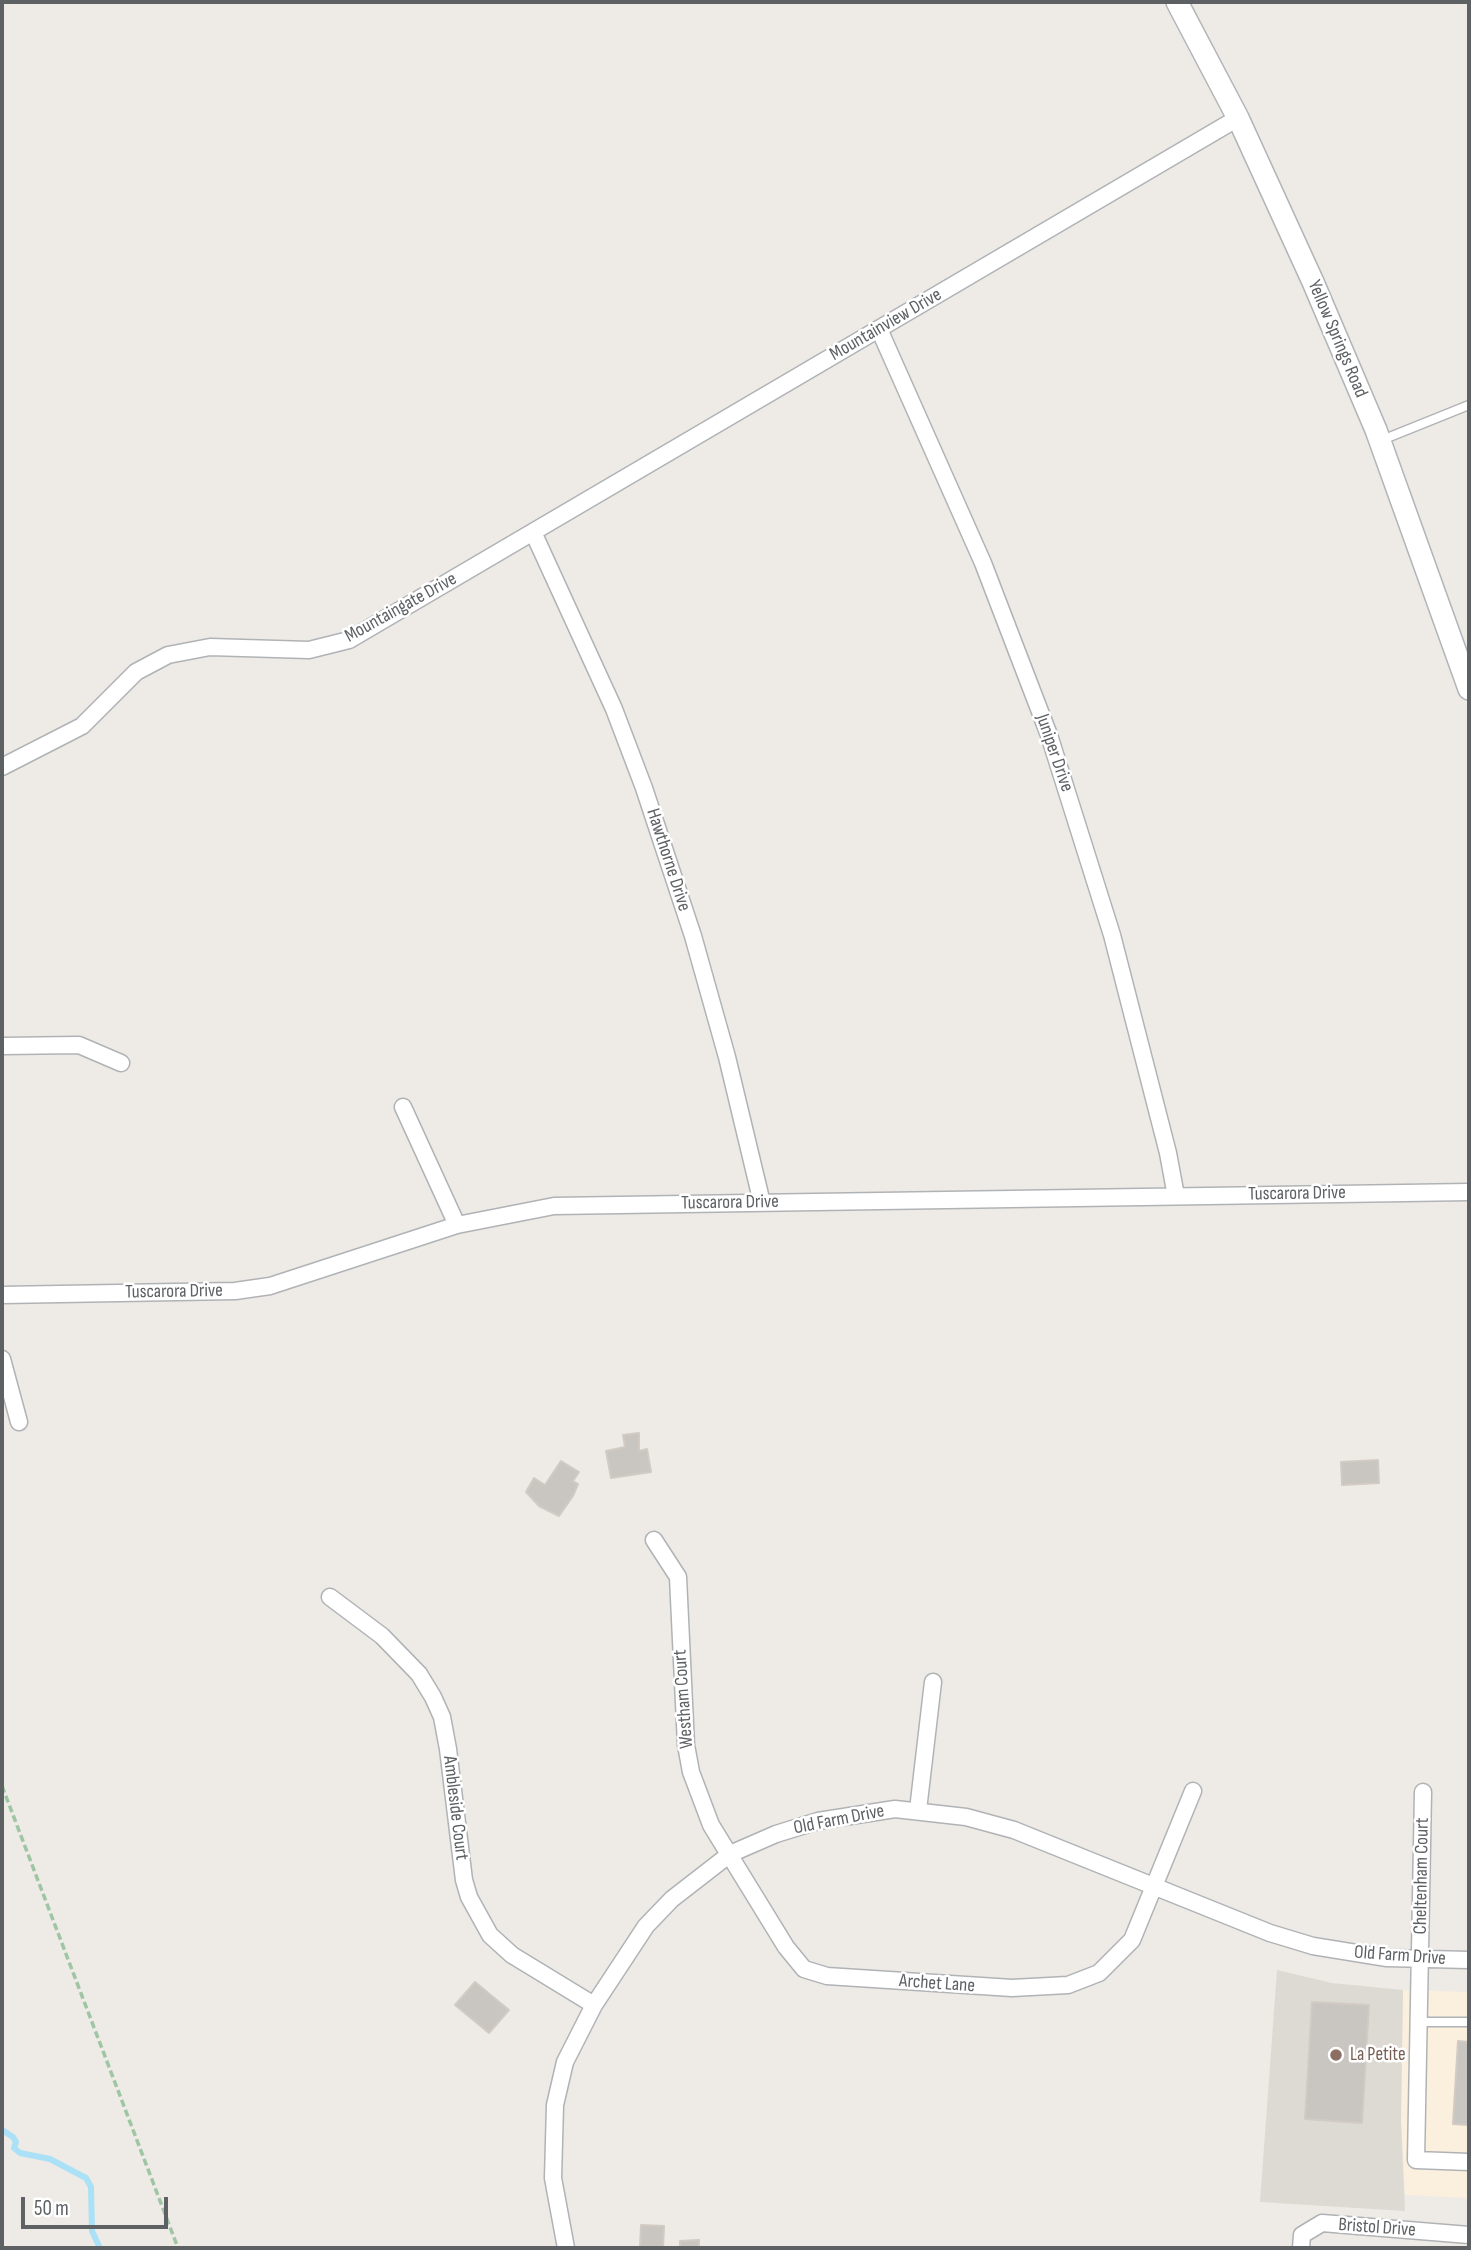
<!DOCTYPE html>
<style>
body{margin:0}
#map{position:relative;width:1471px;height:2250px;overflow:hidden;background:#eeeae5;font-family:"Sofia Sans Condensed",sans-serif}
canvas{display:block}
.frame{position:absolute;inset:0;border:4px solid #5d6164;pointer-events:none}
.scale{position:absolute;left:21px;top:2197px;width:147px;height:32px;box-sizing:border-box;border:4px solid #5d6164;border-top:0;padding-left:9px;font-size:21px;line-height:24px;white-space:nowrap;color:#5d6164;-webkit-text-stroke:5px #fff;paint-order:stroke}
</style>
<div id="map">
<canvas width="1471" height="2250"></canvas>
<div class="frame"></div>
<div class="scale">50 m</div>
</div>
<script>
const context = document.querySelector('canvas').getContext('2d');
context.lineJoin = 'round';
function paint(path, color) { context.fillStyle = color; context.fill(path, 'evenodd'); }
const toPath = rows => new Path2D(rows.map(r => 'M' + r).join(''));
function trace(path, color, width, dash) { context.strokeStyle = color; context.lineWidth = width; context.lineCap = dash ? 'butt' : 'round'; context.setLineDash(dash || []); context.stroke(path); }
function label(font, color, halo, rows, align = 'center') {
  context.font = font + ' "Sofia Sans Condensed",sans-serif'; context.lineWidth = 5; context.setLineDash([]); context.textBaseline = 'middle'; context.strokeStyle = halo; context.fillStyle = color; for (const [text, x, y, turn = 0] of rows) {
    context.save(); context.translate(x, y); context.rotate((+turn || 0) * Math.PI / 180); context.textAlign = isNaN(turn) ? turn : align; if (halo) context.strokeText(text, 0, 0); context.fillText(text, 0, 0); context.restore();
  }
}
paint(toPath([
 [1403,1990,1469,1992,1469,2198,1405,2195,1401,2121]
]), '#fbefdd');
paint(toPath([
 [1277,1970,1332,1983,1403,1990,1401,2121,1405,2211,1260,2202]
]), '#dddad3');
trace(toPath([
 [2,2130,13,2137,16,2142,14,2148,20,2153,50,2159,86,2178,91,2187,92,2231,100,2248]
]), '#abe1f7', 6);
const building = toPath([
 [639,1433,639,1451,647,1449,651,1472,611,1478,606,1451,625,1447,623,1435,639,1433],
 [1378,1460,1379,1483,1342,1485,1341,1462,1378,1460],
 [561,1461,579,1472,573,1481,578,1484,573,1496,559,1516,539,1506,526,1492,534,1478,545,1485,561,1461],
 [475,1982,509,2010,489,2033,455,2005,475,1982],
 [1312,2002,1369,2005,1362,2123,1305,2119,1312,2002],
 [1458,2041,1469,2042,1469,2125,1453,2124,1458,2041],
 [641,2225,664,2226,663,2248,640,2248,641,2225],
 [699,2240,699,2248,680,2248,680,2241,699,2240]
]);
paint(building, '#c9c5c1');
trace(building, '#d2cbc4', 2);
const service = toPath([
 [1382,440,1469,405],
 [1419,2022,1469,2022]
]);
const minor = toPath([
 [879,329,983,563,1049,735,1112,935,1168,1153,1176,1196],
 [533,532,614,709,644,788,693,936,727,1057,762,1203],
 [2,767,82,726,136,672,168,655,210,647,309,650,349,640,1238,118],
 [2,1046,79,1045,121,1063],
 [403,1107,457,1225],
 [2,1295,235,1291,270,1286,457,1225,554,1206,1469,1192],
 [2,1359,19,1422],
 [654,1540,678,1577,686,1745,691,1772,711,1825,786,1947,804,1969,827,1976,1012,1988,1068,1985,1099,1973,1132,1940,1193,1791],
 [330,1597,382,1636,419,1674,433,1697,442,1717,448,1749,464,1880,469,1897,490,1935,512,1955,594,2005],
 [1423,1792,1416,2160,1469,2162],
 [918,1810,933,1682],
 [566,2248,553,2178,555,2105,565,2062,594,2005,646,1926,672,1899,730,1854,776,1834,818,1821,895,1809,966,1817,1014,1830,1270,1933,1313,1946,1387,1958,1469,1960],
 [1301,2248,1302,2235,1322,2223,1469,2235]
]);
const secondary = toPath([
 [1177,2,1238,118,1313,282,1376,430,1469,689]
]);
trace(service, '#b0b3b6', 11);
trace(minor, '#b0b3b6', 19);
trace(secondary, '#b1b5b8', 24);
trace(toPath([
 [2,1786,178,2248]
]), '#9fc6a4', 3.5, [7, 3.5]);
trace(service, '#fff', 8);
trace(minor, '#fff', 16);
trace(secondary, '#fff', 21);
for (const [x, y, r, color] of [
 [1336,2055,7,"#8d6e63"]
]) { const dot = new Path2D(); dot.arc(x, y, r, 0, 2 * Math.PI); context.fillStyle = color; context.fill(dot); trace(dot, '#fff', 2.5); }
label('19px', '#5d6164', '#fff', [
 ["Mountainview Drive",886,325,-30],
 ["Yellow Springs Road",1337,339,67],
 ["Mountaingate Drive",401,608,-29],
 ["Juniper Drive",1054,753,71],
 ["Hawthorne Drive",668,860,72],
 ["Tuscarora Drive",1297,1194,-1],
 ["Tuscarora Drive",730,1203,-1],
 ["Tuscarora Drive",174,1292,-1],
 ["Westham Court",684,1699,-94],
 ["Ambleside Court",455,1808,83],
 ["Old Farm Drive",839,1820,-11],
 ["Cheltenham Court",1422,1876,-89],
 ["Old Farm Drive",1400,1956,4],
 ["Archet Lane",937,1984,4],
 ["Bristol Drive",1377,2228,4]
]);
label('19px', '#785e54', '#fff', [
 ["La Petite",1350,2055]
], 'left');
</script>
